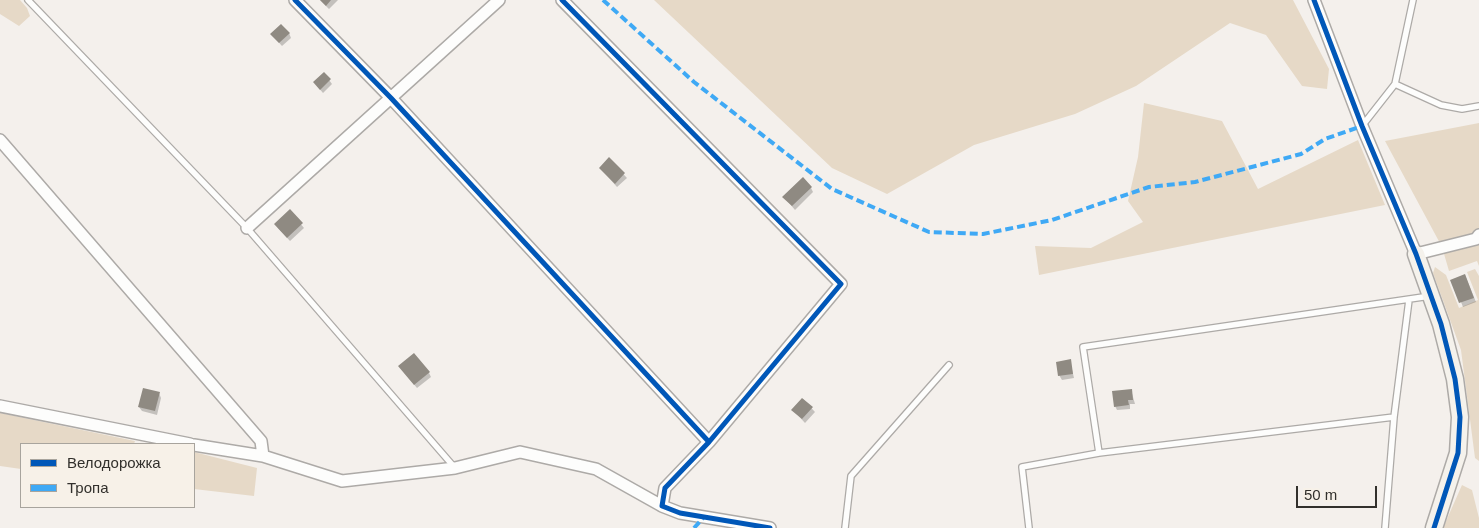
<!DOCTYPE html>
<meta charset="utf-8">
<style>
body{margin:0}
#map{position:relative;width:1479px;height:528px;overflow:hidden;background:#f4f0ec;font-family:Helvetica,sans-serif}
canvas{display:block}
.legend{position:absolute;left:20px;top:443px;width:175px;height:65px;box-sizing:border-box;background:#f7f1e8;border:1px solid #a8a49d;margin:0;padding:6px 9px;list-style:none;font-size:15px;color:#32302c}
.legend li{display:flex;align-items:center;gap:10px;height:25px}
.legend b{width:25px;border:1px solid #a8a49d}
.scale{position:absolute;left:1296px;top:486px;width:81px;height:22px;box-sizing:border-box;border:2px solid #32302c;border-top:0;padding-left:6px;font-size:15px;line-height:18px;white-space:nowrap;color:#32302c;-webkit-text-stroke:4px #f7f1e8;paint-order:stroke}
</style>
<div id="map">
<canvas width="1479" height="528"></canvas>
<ul class="legend">
<li><b style="height:6px;background:#0057b8"></b>Велодорожка</li>
<li><b style="height:6px;background:#3fa9f5"></b>Тропа</li>
</ul>
<div class="scale">50 m</div>
</div>
<script>
const context = document.querySelector('canvas').getContext('2d');
context.lineJoin = 'round';
function paint(path, color) { context.fillStyle = color; context.fill(path, 'evenodd'); }
const toPath = rows => new Path2D(rows.map(r => 'M' + r).join(''));
function trace(path, color, width, dash) { context.strokeStyle = color; context.lineWidth = width; context.lineCap = dash ? 'butt' : 'round'; context.setLineDash(dash || []); context.stroke(path); }
paint(toPath([
 [0,0,20,0,27,8,30,16,19,26,0,14],
 [654,0,1293,0,1329,69,1327,89,1302,86,1266,35,1230,23,1136,86,1075,114,974,145,887,194,832,168],
 [1144,103,1222,121,1258,189,1358,140,1385,205,1039,275,1035,246,1091,248,1143,222,1128,201,1138,157],
 [1479,123,1479,266,1477,261,1449,271,1442,247,1385,141],
 [1435,267,1446,275,1459,308,1478,300,1467,272,1475,269,1479,276,1479,461,1475,458,1461,350,1433,273],
 [0,413,135,441,134,444,21,444,21,469,0,466],
 [194,452,257,468,254,496,194,489],
 [1462,485,1472,490,1479,518,1479,528,1443,528]
]), '#e6d9c7');
paint(toPath([
 [320,0,338,0,329,9],
 [289,33,291,38,282,46,272,35],
 [324,73,332,84,323,93,317,86],
 [609,159,627,178,617,187,600,168],
 [811,188,813,192,795,210,784,197],
 [290,211,304,228,290,241,278,228],
 [1465,275,1476,302,1463,307,1452,280],
 [1070,361,1074,378,1062,380,1059,375],
 [402,370,429,373,431,377,417,388],
 [1131,390,1135,404,1130,404,1130,409,1117,410,1115,406],
 [159,393,161,398,157,415,142,411,139,407],
 [803,399,815,412,805,423,793,410]
]), '#0003');
paint(toPath([
 [320,0,331,0,326,6],
 [281,24,290,33,279,43,270,34],
 [324,72,331,79,320,90,313,82],
 [609,157,625,173,615,184,599,168],
 [803,177,812,187,792,206,782,197],
 [290,209,303,223,287,238,274,224],
 [1465,274,1474,298,1459,303,1450,280],
 [414,353,430,372,414,385,398,366],
 [1071,359,1073,374,1058,376,1056,362],
 [143,388,160,392,155,411,138,407],
 [1132,389,1133,400,1128,400,1129,405,1114,407,1112,391],
 [802,398,813,407,802,419,791,410]
]), '#8f8a82');
const lane = toPath([
 [28,0,247,228,455,468],
 [1395,84,1441,105,1462,109,1479,106],
 [1362,126,1395,84,1413,0],
 [1099,453,1083,347,1430,296],
 [845,528,851,476,949,365],
 [1029,528,1022,467,1099,453,1394,417],
 [1385,528,1394,417,1409,300]
]);
const street = toPath([
 [295,0,391,98,709,442,665,488,662,506,680,513,770,528],
 [562,0,841,284,709,442],
 [1314,0,1362,126,1416,254,1476,239,1479,235],
 [0,140,261,441,263,456],
 [247,228,499,0],
 [0,406,190,444],
 [194,445,263,456,342,481,455,468,520,452,596,469,662,506]
]);
const secondary = toPath([
 [1416,254,1441,324,1455,379,1460,417,1458,453,1434,528]
]);
trace(lane, '#adaaa7', 8);
trace(street, '#adaaa7', 14);
trace(secondary, '#adaaa7', 19);
trace(lane, '#fdfdfc', 5.5);
trace(street, '#fdfdfc', 11);
trace(secondary, '#f5f2ec', 16);
trace(toPath([
 [603,0,694,82,832,189,929,232,983,234,1052,220,1149,187,1195,182,1301,154,1325,139,1362,126],
 [694,528,704,517]
]), '#3fa9f5', 4, [8, 4]);
trace(toPath([
 [295,0,391,98,709,442,665,488,662,506,680,513,770,528],
 [562,0,841,284,709,442],
 [1314,0,1362,126,1416,254,1441,324,1455,379,1460,417,1458,453,1434,528]
]), '#0057b8', 5);
</script>
